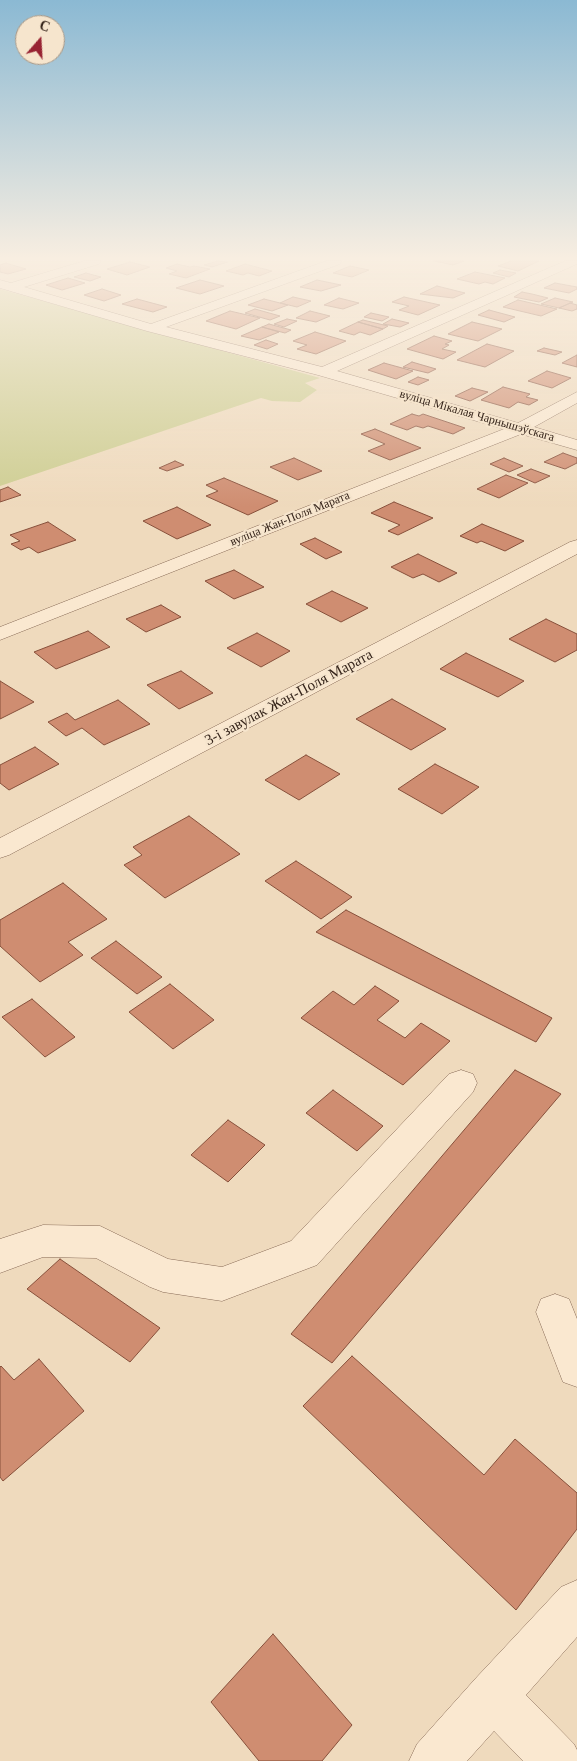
<!DOCTYPE html>
<meta charset="utf-8">
<style>
body{margin:0}
#map{position:relative;width:577px;height:1761px;overflow:hidden;background:#efdabd;font-family:Georgia,serif}
canvas{display:block}
.north{position:absolute;left:15px;top:15px;width:50px;height:50px;box-sizing:border-box;background:#f6e5cd;border:1px solid #a99886;border-radius:50%;rotate:19deg;font-size:14px;font-weight:700;line-height:20px;text-align:center;color:#36251b}
.north::after{content:'';display:block;margin:auto;width:18px;height:22px;background:#982433;clip-path:polygon(50% 0,100% 100%,50% 72%,0 100%)}
</style>
<div id="map">
<canvas width="577" height="1761"></canvas>
<div class="north">С</div>
</div>
<script>
const context = document.querySelector('canvas').getContext('2d');
context.lineJoin = 'round';
function paint(path, color) { context.fillStyle = color; context.fill(path, 'evenodd'); }
const toPath = rows => new Path2D(rows.map(r => 'M' + r).join(''));
function trace(path, color, width, dash) { context.strokeStyle = color; context.lineWidth = width; context.lineCap = dash ? 'butt' : 'round'; context.setLineDash(dash || []); context.stroke(path); }
function label(font, color, halo, rows, align = 'center') {
  context.font = font + ' Georgia,serif'; context.lineWidth = 4.5; context.setLineDash([]); context.textBaseline = 'middle'; context.strokeStyle = halo; context.fillStyle = color; for (const [text, x, y, turn = 0] of rows) {
    context.save(); context.translate(x, y); context.rotate((+turn || 0) * Math.PI / 180); context.textAlign = isNaN(turn) ? turn : align; if (halo) context.strokeText(text, 0, 0); context.fillText(text, 0, 0); context.restore();
  }
}
paint(toPath([
 [0,289,320,378,305,383,317,390,300,402,272,401,261,398,0,486]
]), '#cdcd91');
const building = toPath([
 [217,261,228,262,212,267,204,265,217,261],
 [434,261,464,261,453,265,434,261],
 [511,261,539,261,518,271,498,266,511,261],
 [130,262,150,267,127,275,107,269,130,262],
 [6,263,26,269,8,274,0,272,0,265,6,263],
 [177,264,190,267,194,266,210,269,186,278,169,274,177,271,166,268,177,264],
 [245,264,272,271,259,276,248,273,243,275,226,271,245,264],
 [350,266,369,270,352,277,333,273,350,266],
 [500,270,516,273,509,277,493,273,500,270],
 [475,272,505,278,493,284,485,282,479,284,457,279,475,272],
 [86,273,101,277,90,281,74,277,86,273],
 [68,278,85,283,62,290,46,285,68,278],
 [200,280,224,286,200,294,176,288,200,280],
 [317,280,341,285,321,291,300,287,317,280],
 [555,283,577,287,577,289,569,293,544,288,555,283],
 [437,286,465,293,453,298,420,294,437,286],
 [102,289,121,295,104,301,84,295,102,289],
 [522,292,532,294,548,298,539,302,514,297,522,292],
 [293,297,311,301,297,307,280,303,293,297],
 [404,297,440,305,418,315,399,310,409,306,392,302,404,297],
 [339,298,359,303,343,309,324,305,339,298],
 [555,298,573,302,559,308,541,304,555,298],
 [137,299,167,307,153,312,122,304,137,299],
 [264,299,288,305,272,311,248,305,264,299],
 [518,300,557,309,541,316,503,307,518,300],
 [570,303,577,305,577,309,572,311,559,308,570,303],
 [255,309,280,316,270,320,245,313,255,309],
 [489,310,515,317,504,322,478,315,489,310],
 [230,311,260,318,236,329,206,321,230,311],
 [310,311,330,316,316,322,296,318,310,311],
 [371,313,389,317,382,321,364,317,371,313],
 [287,319,297,321,284,327,274,324,287,319],
 [392,319,409,323,400,327,383,324,392,319],
 [363,320,388,326,383,329,358,322,363,320],
 [358,322,383,329,370,335,360,332,354,335,339,331,358,322],
 [472,322,502,329,478,341,448,334,472,322],
 [269,324,291,330,285,333,262,327,269,324],
 [262,327,279,332,259,340,241,336,262,327],
 [315,332,346,341,316,354,297,349,307,345,293,341,315,332],
 [434,336,452,341,445,344,449,345,442,349,456,352,443,359,407,349,434,336],
 [266,340,278,344,267,349,254,345,266,340],
 [487,344,514,351,485,367,457,360,487,344],
 [544,348,562,352,555,355,537,351,544,348],
 [577,355,577,367,562,363,577,355],
 [412,362,436,369,428,373,403,367,412,362],
 [384,363,413,371,396,379,368,370,384,363],
 [547,371,571,378,552,388,528,381,547,371],
 [418,377,429,380,418,385,408,382,418,377],
 [503,387,530,394,526,397,538,400,529,405,518,402,509,408,481,400,503,387],
 [472,388,488,392,470,401,455,396,472,388],
 [412,414,419,416,423,414,465,428,453,434,428,426,423,428,416,426,407,430,390,424,412,414],
 [375,429,421,448,390,460,368,451,385,444,361,434,375,429],
 [563,453,577,458,577,463,565,469,544,462,563,453],
 [294,458,322,471,298,480,270,467,294,458],
 [504,458,523,466,509,472,490,464,504,458],
 [175,461,184,465,167,471,159,468,175,461],
 [531,469,550,476,535,483,517,475,531,469],
 [506,475,528,483,499,498,477,489,506,475],
 [224,478,278,501,248,515,206,496,218,491,206,485,224,478],
 [8,487,21,495,0,502,0,490,8,487],
 [394,502,433,518,398,535,388,531,400,525,371,513,394,502],
 [177,507,211,525,177,539,143,521,177,507],
 [48,522,76,540,38,553,29,547,21,550,11,544,20,541,10,535,48,522],
 [482,524,524,541,505,551,481,541,477,543,460,536,482,524],
 [315,538,342,552,326,559,300,544,315,538],
 [418,554,457,573,439,582,423,574,413,578,391,567,418,554],
 [234,570,264,587,234,599,205,581,234,570],
 [332,591,368,608,341,622,306,604,332,591],
 [161,605,181,617,146,632,126,619,161,605],
 [546,619,577,634,577,650,555,662,509,639,546,619],
 [88,631,110,647,56,669,34,652,88,631],
 [257,633,290,651,261,667,227,648,257,633],
 [466,653,524,681,498,697,440,669,466,653],
 [181,671,213,693,179,709,147,685,181,671],
 [0,681,34,702,0,719,0,681],
 [392,699,446,729,411,750,356,719,392,699],
 [118,700,150,724,104,745,82,728,66,736,48,722,67,713,75,720,118,700],
 [35,747,59,764,9,790,0,783,0,765,35,747],
 [306,755,340,774,299,800,265,780,306,755],
 [435,764,479,787,442,814,398,789,435,764],
 [189,816,240,854,165,898,124,865,142,855,133,847,189,816],
 [296,861,352,897,321,919,265,881,296,861],
 [63,883,107,919,68,942,83,955,40,982,0,946,0,920,63,883],
 [346,910,552,1018,536,1042,316,932,346,910],
 [116,941,162,977,137,994,91,958,116,941],
 [170,984,214,1020,173,1049,129,1012,170,984],
 [375,986,399,1001,377,1020,405,1038,421,1023,450,1041,403,1085,301,1018,333,991,354,1005,375,986],
 [32,999,75,1037,45,1057,2,1017,32,999],
 [515,1070,561,1094,332,1363,291,1334,515,1070],
 [333,1090,383,1126,357,1151,306,1113,333,1090],
 [228,1120,265,1145,228,1182,191,1155,228,1120],
 [60,1259,160,1328,130,1362,27,1289,60,1259],
 [352,1356,484,1475,515,1439,577,1493,577,1529,516,1610,303,1406,352,1356],
 [39,1359,84,1411,3,1481,0,1477,0,1367,1,1366,14,1380,39,1359],
 [273,1634,352,1725,322,1761,259,1761,211,1702,273,1634]
]);
paint(building, '#cf8d71');
trace(building, '#87503b', 1);
const minor = toPath([
 [84,261,101,261,99,264,24,287,151,324,326,261,342,261,340,264,166,327,322,367,565,261,577,261,577,264,337,371,518,423,577,392,577,403,534,427,577,440,577,450,521,434,0,640,0,627,504,429,318,375,147,331,0,288,0,280,11,283,84,261],
 [577,540,577,554,9,855,0,858,0,838,570,542,577,540],
 [461,1070,473,1074,477,1083,473,1092,317,1265,222,1301,163,1292,150,1287,96,1258,43,1257,0,1273,0,1239,43,1225,100,1226,168,1259,222,1267,291,1241,449,1074,461,1070],
 [555,1294,569,1299,577,1319,577,1387,563,1382,536,1312,541,1299,555,1294],
 [577,1580,577,1637,526,1695,574,1744,577,1750,577,1761,523,1761,494,1731,467,1761,409,1761,417,1744,476,1678,561,1587,577,1580]
]);
trace(minor, '#876a56', 1);
paint(minor, '#fae8d0');
const sky = context.createLinearGradient(0, 0, 0, 507);
sky.addColorStop(0, '#8bb9d3');
sky.addColorStop(0.51, '#f8eee1');
sky.addColorStop(1, '#f8eee100');
context.fillStyle = sky;
context.fillRect(0, 0, 577, 507);
label('12px', '#36251b', '#f6e5cd', [
 ["вуліца Мікалая Чарнышэўскага",477,416,16],
 ["вуліца Жан-Поля Марата",290,519,-22]
]);
label('15px', '#36251b', '#f6e5cd', [
 ["3-і завулак Жан-Поля Марата",289,698,-28]
]);
</script>
